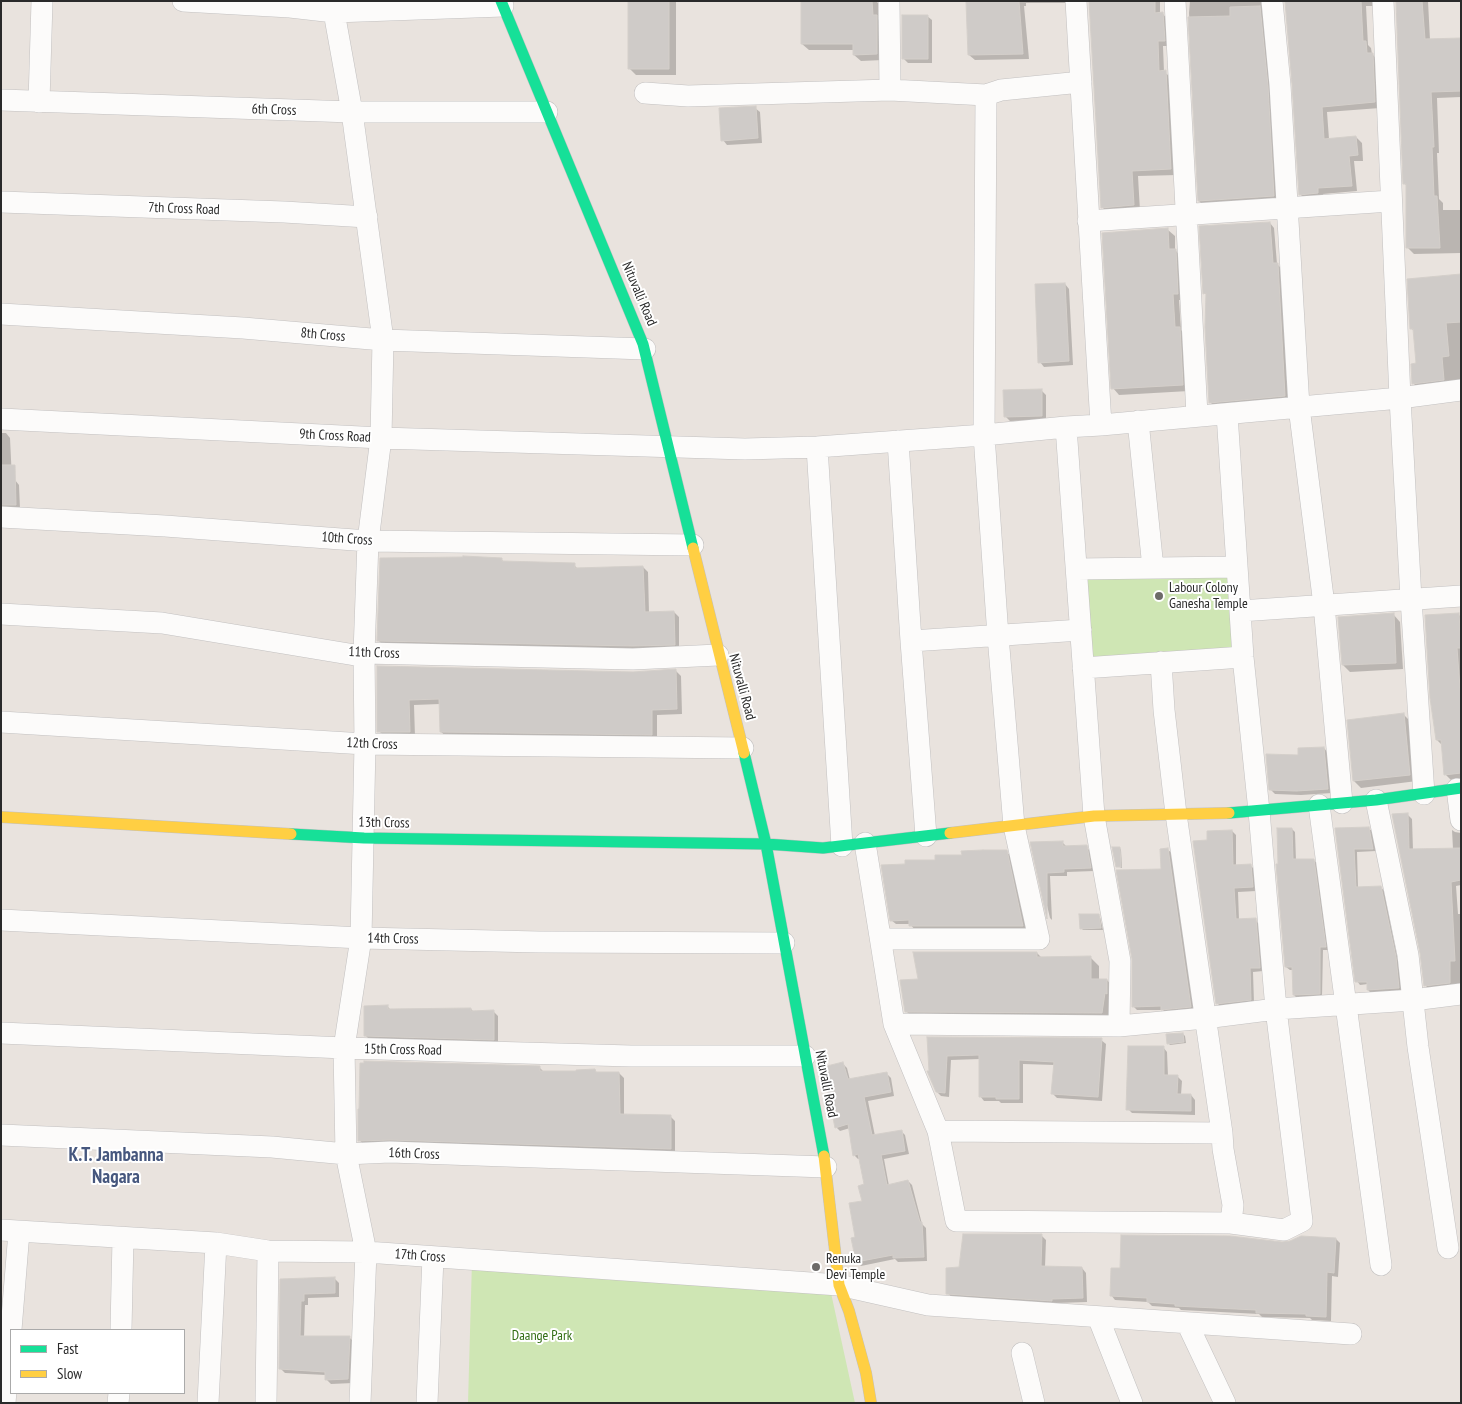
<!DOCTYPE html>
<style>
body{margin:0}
#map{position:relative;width:1462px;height:1404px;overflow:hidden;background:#e9e3de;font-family:"PT Sans Narrow",sans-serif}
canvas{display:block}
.frame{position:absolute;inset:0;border:2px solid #2a2a2a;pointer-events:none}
.legend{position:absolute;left:10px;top:1329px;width:175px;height:65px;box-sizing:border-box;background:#fff;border:1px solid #aaa;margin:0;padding:6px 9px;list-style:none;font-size:15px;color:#2a2a2a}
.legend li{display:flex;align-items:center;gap:10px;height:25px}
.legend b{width:25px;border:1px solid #aaa}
</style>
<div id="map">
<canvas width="1462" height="1404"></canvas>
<div class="frame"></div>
<ul class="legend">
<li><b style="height:6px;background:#16e098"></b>Fast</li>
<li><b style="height:6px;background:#ffcf43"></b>Slow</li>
</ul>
</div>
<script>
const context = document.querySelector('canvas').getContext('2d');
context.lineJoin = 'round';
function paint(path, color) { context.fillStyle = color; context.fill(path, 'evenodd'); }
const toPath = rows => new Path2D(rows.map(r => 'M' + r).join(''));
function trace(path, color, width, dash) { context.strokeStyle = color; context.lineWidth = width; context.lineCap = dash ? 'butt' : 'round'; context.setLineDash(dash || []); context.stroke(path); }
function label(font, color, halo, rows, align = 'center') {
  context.font = font + ' "PT Sans Narrow",sans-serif'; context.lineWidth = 4; context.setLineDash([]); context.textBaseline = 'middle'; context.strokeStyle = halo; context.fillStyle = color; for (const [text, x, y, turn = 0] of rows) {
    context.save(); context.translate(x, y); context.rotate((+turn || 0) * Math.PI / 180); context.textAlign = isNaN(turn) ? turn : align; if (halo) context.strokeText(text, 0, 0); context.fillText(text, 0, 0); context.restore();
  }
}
paint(toPath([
 [1237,567,1243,657,1083,668,1077,569],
 [472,1261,831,1293,855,1403,468,1403]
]), '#cfe6b4');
paint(toPath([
 [629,1,676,1,676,75,636,75,629,68],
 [802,1,876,1,878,3,878,19,883,23,883,60,861,61,854,55,854,50,809,50,802,44],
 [967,1,1072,1,1070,3,1026,3,1026,6,1024,6,1029,59,975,60,969,55],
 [1090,1,1160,1,1160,14,1163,14,1168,20,1170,46,1163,46,1164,72,1172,78,1177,175,1138,176,1140,211,1108,213,1102,207],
 [1190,1,1267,1,1279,202,1205,207,1199,201,1189,13],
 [1286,1,1378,1,1376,6,1366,6,1368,45,1371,48,1372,54,1378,60,1380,108,1327,112,1329,139,1356,137,1362,143,1363,161,1354,161,1357,191,1323,194,1324,199,1306,200,1300,194],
 [1397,1,1428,1,1430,40,1461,39,1461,97,1437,98,1439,153,1437,153,1439,199,1443,203,1443,210,1461,210,1461,253,1414,254,1408,248,1407,186,1405,184],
 [927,16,932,20,932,63,908,63,903,58],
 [755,108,760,112,762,143,727,145,723,140],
 [1270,223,1274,228,1277,264,1282,269,1289,400,1215,407,1210,402,1207,295,1204,293],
 [1168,230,1175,236,1175,250,1182,257,1184,300,1179,300,1181,330,1186,335,1189,391,1119,395,1113,388],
 [1461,275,1461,383,1419,389,1413,383,1418,365,1414,331,1411,328],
 [1065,284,1069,289,1073,365,1044,367,1040,362],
 [1041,390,1046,395,1046,420,1010,421,1005,416],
 [1,433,6,433,10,438,12,480,15,480,19,485,20,509,1,510],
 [501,559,505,563,574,565,579,570,643,567,648,572,649,613,674,612,679,617,679,649,638,651,383,645,378,640],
 [1393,614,1400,622,1403,669,1350,672,1343,665],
 [1458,614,1461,617,1461,779,1451,780,1445,774,1443,746,1437,740],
 [378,667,633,673,676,671,681,676,682,714,657,715,657,739,447,737,441,732,440,704,414,705,415,737,384,736,379,731],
 [1403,714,1411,722,1417,781,1361,788,1354,781],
 [1324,748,1328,753,1332,793,1301,795,1275,794,1271,790],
 [1407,814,1412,819,1413,850,1453,849,1452,830,1455,832,1461,833,1461,885,1456,886,1458,914,1461,914,1461,987,1430,990,1425,985,1422,952,1393,815],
 [1368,828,1372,831,1376,851,1357,852,1358,888,1381,887,1384,891,1398,961,1402,991,1371,993,1368,990,1368,984,1360,985,1357,981,1336,829],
 [1292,829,1295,832,1296,861,1313,860,1317,863,1328,950,1323,950,1322,997,1297,998,1294,995,1293,970,1290,970,1286,967,1279,865],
 [1232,831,1236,835,1236,866,1251,866,1255,870,1256,891,1238,892,1239,920,1255,920,1259,924,1263,971,1253,972,1254,1003,1221,1007,1217,1003,1209,842],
 [1062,842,1066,846,1086,847,1090,851,1094,871,1067,872,1067,876,1050,876,1052,920,1050,918,1032,843],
 [1120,848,1121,850,1122,868,1117,866],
 [1168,850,1172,853,1194,1010,1166,1013,1163,1010,1137,1010,1133,1006,1162,870],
 [1006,852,1011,856,1027,930,915,930,910,924,896,924,891,920,936,861],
 [1098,915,1100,917,1103,930,1083,930,1081,928],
 [1037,953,1042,958,1090,957,1099,966,1099,980,1107,980,1115,989,1112,1015,914,1019,906,1011,919,980],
 [388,1007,391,1010,471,1009,474,1012,493,1011,498,1016,498,1044,370,1040,366,1036],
 [1183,1034,1185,1036,1186,1043,1170,1045,1168,1043],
 [929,1038,1101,1040,1106,1044,1102,1101,1057,1098,1052,1093,1055,1065,1023,1064,1023,1103,1001,1103,999,1101,984,1101,980,1096,980,1059,951,1060,949,1097,941,1096,937,1092,930,1072],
 [1163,1047,1167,1052,1168,1076,1177,1076,1182,1081,1181,1095,1191,1095,1195,1100,1195,1115,1132,1113,1128,1109],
 [843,1064,847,1068,850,1080,887,1074,891,1078,894,1096,868,1101,875,1136,901,1131,905,1135,909,1154,884,1159,889,1186,908,1181,912,1185,922,1224,926,1228,927,1261,898,1262,895,1259,861,1266,857,1262,856,1238,865,1185,860,1158,858,1159,854,1155,850,1128,840,1131,836,1127],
 [539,1067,544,1072,595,1071,598,1073,619,1073,624,1078,624,1116,670,1116,675,1121,675,1154,365,1145,359,1140],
 [1041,1235,1046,1240,1045,1267,1082,1268,1086,1273,1087,1302,1056,1303,952,1298,948,1293],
 [1336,1239,1340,1243,1338,1277,1332,1276,1331,1321,1312,1320,1310,1318,1262,1317,1259,1314,1181,1310,1179,1308,1152,1306,1148,1302,1115,1300,1111,1295,1121,1269,1290,1242],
 [335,1279,339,1283,339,1297,308,1298,308,1305,305,1305,304,1338,349,1337,354,1342,353,1383,331,1384,326,1379,326,1375,285,1373,280,1368,281,1280]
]), '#0003');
const building = toPath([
 [628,1,669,1,669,69,628,69,628,1],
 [801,1,872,1,873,15,877,15,877,54,853,55,853,44,801,44,801,1],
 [1019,1,1023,54,968,55,966,2,1019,1],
 [1089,1,1155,1,1155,13,1163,12,1165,41,1158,41,1159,71,1166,70,1171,169,1132,171,1134,205,1101,208,1089,1],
 [1285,1,1361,1,1363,41,1366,41,1367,53,1373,53,1375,102,1322,107,1324,139,1356,136,1358,155,1349,156,1352,186,1318,188,1318,193,1299,195,1292,84,1285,1],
 [1396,1,1422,1,1425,39,1461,38,1461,91,1431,92,1434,147,1432,147,1434,196,1437,196,1440,248,1406,248,1406,184,1403,184,1396,1],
 [1260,6,1268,86,1274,196,1198,201,1188,17,1230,16,1230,7,1260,6],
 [902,15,928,15,928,59,902,59,902,15],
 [756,106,758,138,721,141,719,108,756,106],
 [1270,222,1273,263,1278,263,1285,396,1209,403,1205,327,1206,293,1203,294,1199,226,1270,222],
 [1168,228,1169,249,1176,249,1178,294,1173,294,1175,327,1180,327,1183,385,1111,389,1102,233,1168,228],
 [1461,274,1461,322,1446,323,1449,356,1442,357,1444,380,1412,384,1411,364,1416,363,1413,329,1410,329,1407,279,1461,274],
 [1065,283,1069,361,1038,363,1035,284,1065,283],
 [1042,389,1042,416,1004,417,1003,390,1042,389],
 [1,465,15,465,16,505,1,505,1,465],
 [463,556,502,558,502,561,575,563,575,568,643,566,645,612,674,611,675,645,633,646,377,641,380,558,463,557,463,556],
 [1394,613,1396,663,1342,665,1338,617,1394,613],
 [1459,613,1461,648,1457,648,1461,701,1461,773,1444,775,1441,740,1436,740,1430,698,1425,615,1459,613],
 [377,666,633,672,676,669,677,709,652,710,652,735,440,732,439,699,409,700,410,732,377,732,377,666],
 [1404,713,1410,775,1353,781,1347,720,1404,713],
 [1324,747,1328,789,1296,791,1269,790,1266,754,1298,755,1298,748,1324,747],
 [1408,813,1409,849,1461,848,1461,880,1451,882,1455,961,1450,961,1450,983,1424,986,1420,953,1392,814,1408,813],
 [1369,827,1373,849,1354,849,1356,887,1381,886,1396,957,1399,988,1367,990,1367,982,1355,982,1335,828,1369,827],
 [1277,828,1292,828,1293,859,1314,859,1326,947,1320,947,1320,994,1293,995,1292,967,1285,967,1276,864,1278,864,1277,828],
 [1232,830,1233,865,1251,864,1253,887,1234,888,1236,919,1256,918,1260,968,1250,968,1251,1000,1216,1004,1193,841,1207,840,1207,831,1232,830],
 [1063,841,1063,846,1087,845,1091,868,1064,869,1064,872,1047,873,1047,919,1030,842,1063,841],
 [1112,847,1120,847,1121,867,1116,867,1112,847],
 [1168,848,1191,1007,1161,1010,1161,1006,1132,1007,1132,959,1116,870,1161,869,1160,849,1168,848],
 [983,850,1007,850,1023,926,909,926,909,920,890,921,881,865,905,864,905,860,935,860,935,855,962,855,961,851,983,850],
 [1079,914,1099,914,1101,928,1080,929,1079,914],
 [913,952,1037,952,1037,957,1091,956,1091,979,1107,979,1107,994,1105,993,1102,1013,905,1012,900,980,918,979,913,952],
 [388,1005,388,1009,471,1008,471,1011,494,1010,494,1040,364,1036,364,1006,388,1005],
 [1183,1033,1184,1042,1167,1044,1166,1034,1183,1033],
 [927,1037,1102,1038,1098,1097,1051,1094,1054,1062,1019,1060,1019,1099,996,1099,996,1097,979,1097,979,1055,947,1056,945,1093,936,1092,927,1071,929,1071,927,1037],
 [1128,1046,1164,1046,1164,1075,1178,1075,1177,1094,1191,1094,1191,1111,1126,1110,1128,1046],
 [364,1061,540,1066,540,1071,576,1071,576,1070,595,1069,596,1072,619,1072,620,1114,671,1115,671,1149,390,1140,358,1141,358,1109,359,1109,360,1063,364,1063,364,1061],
 [843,1062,848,1079,887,1072,891,1092,864,1097,872,1135,902,1130,905,1151,881,1155,887,1185,908,1180,920,1222,922,1222,924,1257,893,1258,893,1255,856,1262,851,1238,855,1237,849,1203,862,1201,858,1186,864,1184,858,1154,853,1156,848,1124,835,1128,823,1067,843,1062],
 [963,1234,1042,1234,1041,1266,1082,1267,1083,1298,1052,1299,1052,1301,946,1294,946,1268,959,1267,963,1234],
 [1121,1235,1230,1236,1282,1242,1290,1241,1301,1236,1336,1238,1334,1273,1327,1272,1326,1317,1306,1316,1306,1314,1256,1313,1256,1310,1175,1306,1175,1304,1147,1302,1147,1298,1110,1296,1111,1268,1120,1268,1121,1235],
 [335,1277,335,1293,304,1294,304,1301,301,1301,300,1336,350,1336,348,1379,325,1380,325,1372,279,1369,280,1279,335,1277]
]);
paint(building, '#cfcbc8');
trace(building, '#d4cfca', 1);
const street = toPath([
 [183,1,290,7,334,12,503,6],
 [326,1,334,12,352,112,383,340,381,438,368,541,364,653,365,744,361,938,344,1048,346,1154,366,1252,360,1403],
 [889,1,890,90],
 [1076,1,1101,425],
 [1175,1,1197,415],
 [1272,1,1280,85,1299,407,1324,605,1342,803],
 [1383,1,1400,398,1411,599,1424,794],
 [645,93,688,96,890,90,986,95,1001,90,1081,82],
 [1,100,352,112,547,112],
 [39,102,42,1],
 [1,202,284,212,367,217],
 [1088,221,1391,201],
 [1,314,243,328,383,340,645,349],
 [1,419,381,438,745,449,817,447,984,435,1066,427,1101,425,1400,398,1461,390],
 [1138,421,1153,568],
 [1066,427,1094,816,1120,961,1119,1026],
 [898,441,911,641,926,836],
 [817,447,842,846],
 [1,517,165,526,368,541,693,545],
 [1077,569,1237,567],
 [1240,611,1461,596],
 [1,614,162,623,361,656,364,653,633,659,718,655],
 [911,641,1081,630],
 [1161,662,1164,710,1176,814,1222,1133,1223,1149,1233,1205,1231,1223],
 [1083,668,1243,657],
 [1,722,365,744,743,748],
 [1457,789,1461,820],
 [1376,800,1408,955,1418,1047,1448,1248],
 [1319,805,1381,1265],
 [865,843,894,1024,1119,1026,1205,1018,1276,1009,1413,1000,1461,994],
 [1,920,361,938,539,942,784,943],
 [881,939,1039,939,1014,826,998,636,984,435,986,95],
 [894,1024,938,1131,956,1221,1231,1223,1284,1230,1302,1221,1276,1009,1259,811,1243,657,1227,414],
 [1,1033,344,1048,631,1056,805,1056],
 [938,1131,1222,1133],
 [1,1135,272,1147,346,1154,390,1152,826,1167],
 [1,1230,216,1243,268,1251,366,1252,839,1285,928,1305,1351,1334],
 [1098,1317,1132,1403],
 [1187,1323,1225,1403],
 [121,1330,123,1238],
 [1022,1353,1034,1403],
 [5,1403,19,1232],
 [118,1403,119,1393],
 [208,1403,216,1243],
 [266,1403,268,1251],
 [427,1403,433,1257]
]);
const fast = toPath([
 [501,1,643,344,693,548],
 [744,753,766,844,824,1156],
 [1229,813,1376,800,1461,788],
 [291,834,364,838,766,844,823,848,950,833]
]);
const slow = toPath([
 [693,548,744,753],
 [1,817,291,834],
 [950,833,1094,816,1229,813],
 [824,1156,839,1285,849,1311,866,1373,871,1403]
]);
trace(street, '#c2c0c0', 22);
trace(fast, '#c2c0c0', 12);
trace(slow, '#c2c0c0', 12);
trace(street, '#fcfbfa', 21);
trace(fast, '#16e098', 11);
trace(slow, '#ffcf43', 11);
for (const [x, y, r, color] of [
 [1159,596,5,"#6d6b69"],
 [816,1267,5,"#6d6b69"]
]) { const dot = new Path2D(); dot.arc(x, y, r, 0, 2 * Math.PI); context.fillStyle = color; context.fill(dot); trace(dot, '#fff', 2); }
label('14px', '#2a2a2a', '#fff', [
 ["6th Cross",274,110,2],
 ["7th Cross Road",184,209,2],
 ["Nituvalli Road",639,294,67],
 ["8th Cross",323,335,5],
 ["9th Cross Road",335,436,3],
 ["10th Cross",347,539,4],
 ["11th Cross",374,653,2],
 ["Nituvalli Road",742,687,75],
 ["12th Cross",372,744,2],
 ["13th Cross",384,823,1],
 ["14th Cross",393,939,1],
 ["15th Cross Road",403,1050,1],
 ["Nituvalli Road",826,1084,79],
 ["16th Cross",414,1154,2],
 ["17th Cross",420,1256,4]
]);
label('14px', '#2a2a2a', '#fff', [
 ["Labour Colony",1169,588],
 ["Ganesha Temple",1169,604],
 ["Renuka",826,1259],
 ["Devi Temple",826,1275]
], 'left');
label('14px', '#316d13', '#fff', [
 ["Daange Park",542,1336]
]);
label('bold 19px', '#46577e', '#fff', [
 ["K.T. Jambanna",116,1156],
 ["Nagara",116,1178]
]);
</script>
